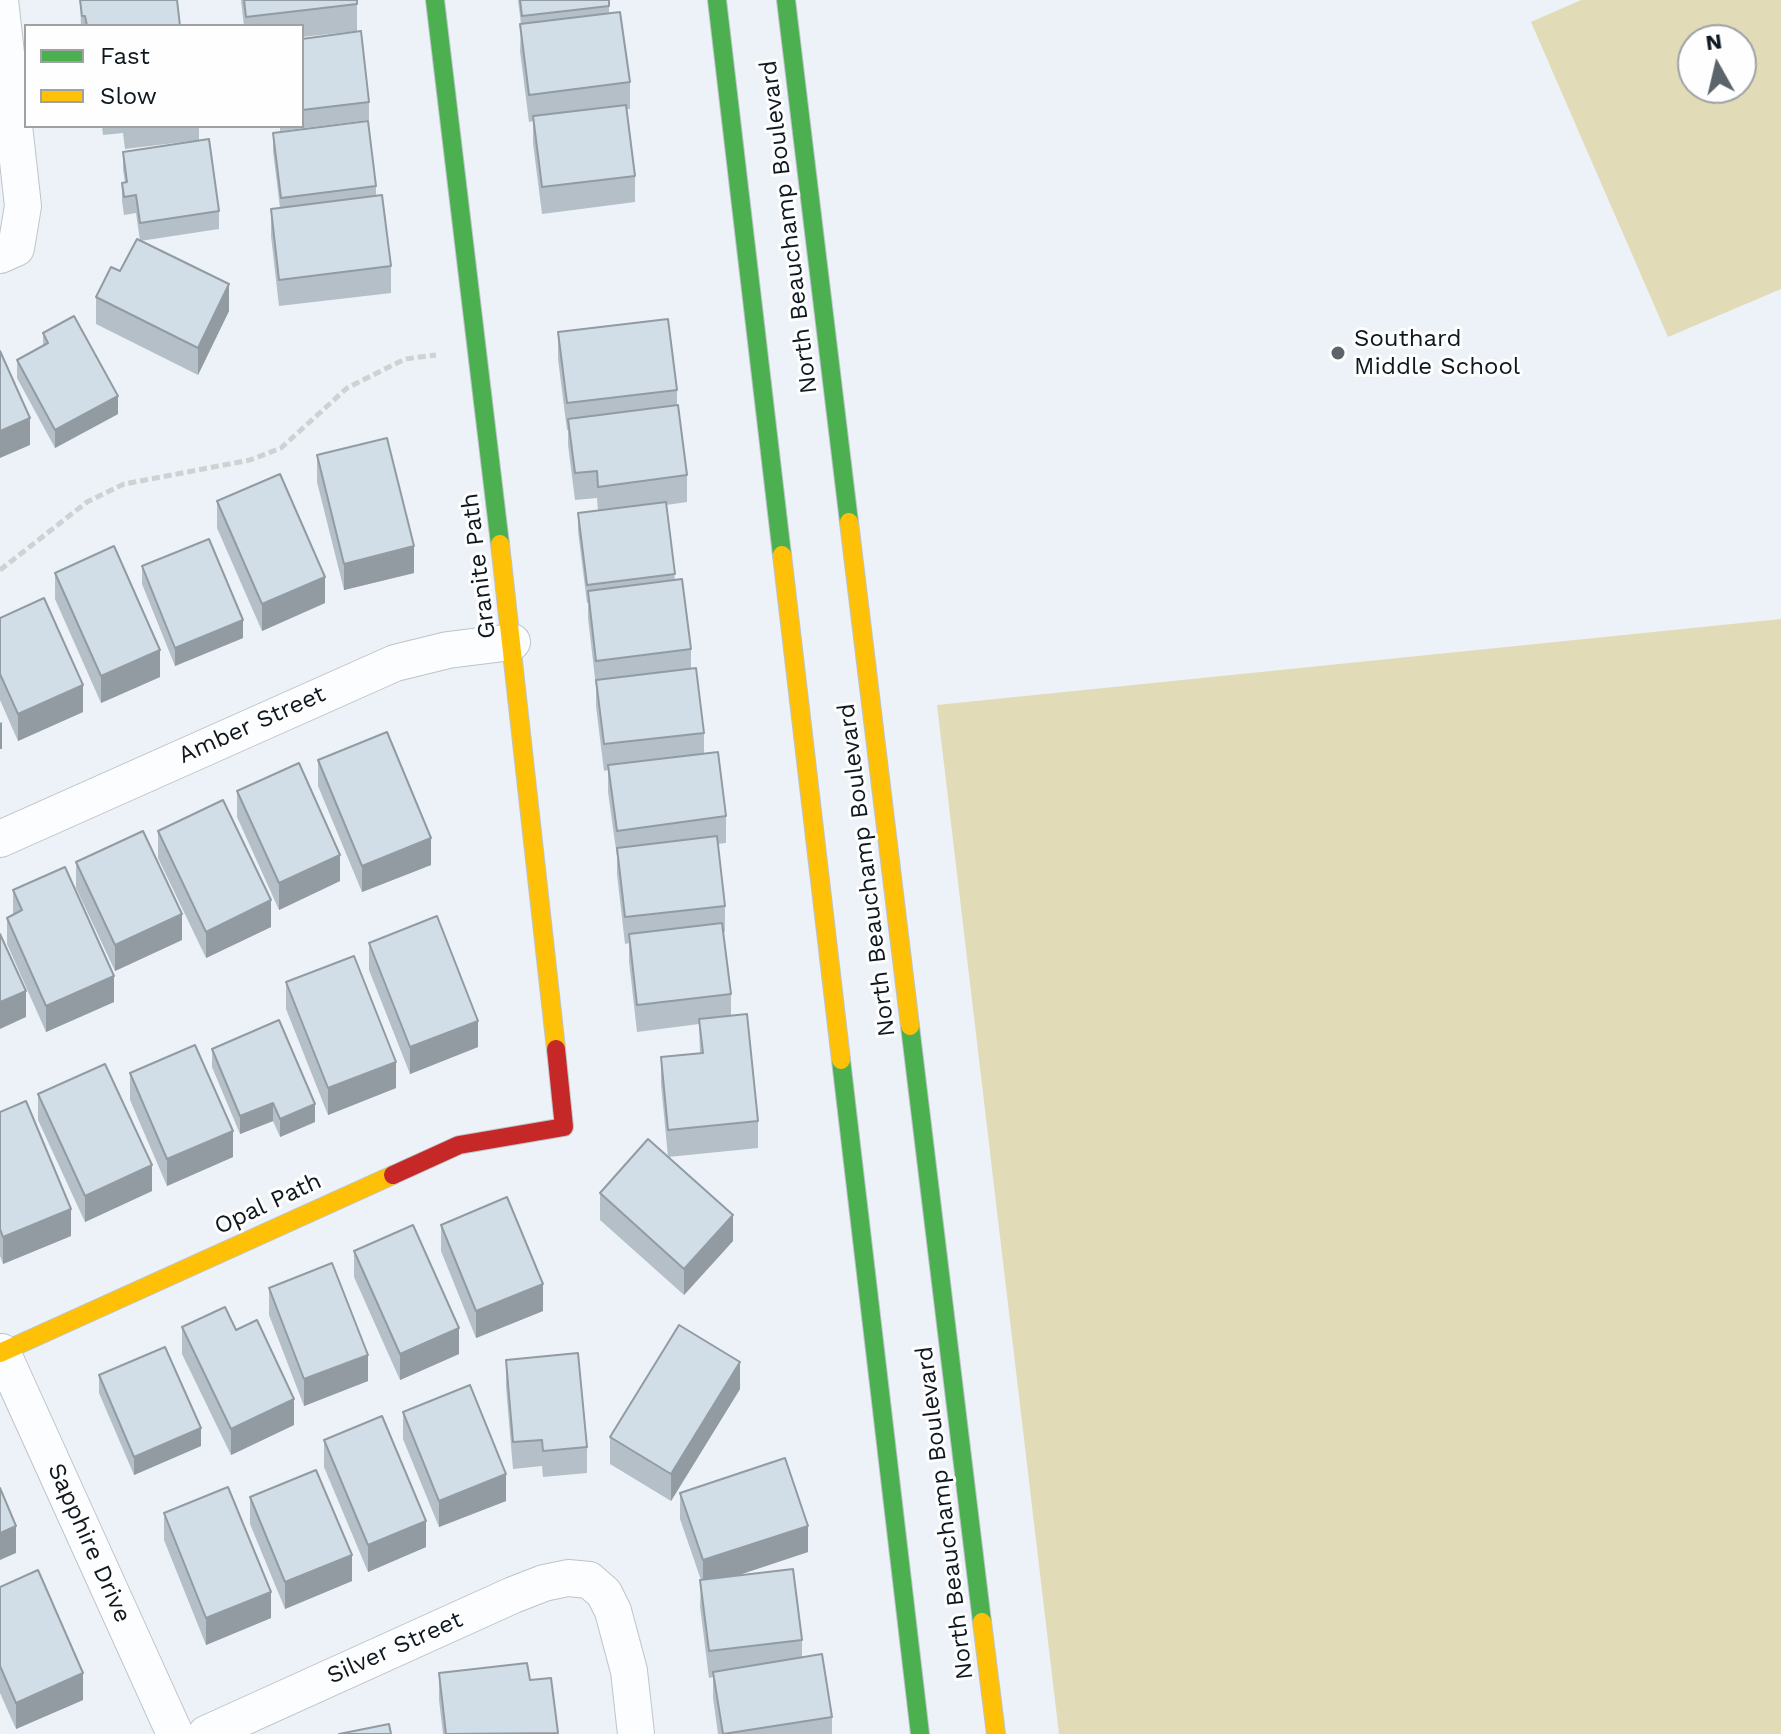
<!DOCTYPE html>
<style>
body{margin:0}
#map{position:relative;width:1781px;height:1734px;overflow:hidden;background:#ecf2f7;font-family:"Work Sans",sans-serif}
canvas{display:block}
.legend{position:absolute;left:24px;top:24px;width:280px;height:104px;box-sizing:border-box;background:#fefefe;border:2px solid #9ea2a5;margin:0;padding:10px 14px;list-style:none;font-size:24px;color:#0e1820}
.legend li{display:flex;align-items:center;gap:16px;height:40px}
.legend b{width:40px;border:2px solid #9ea2a5}
.north{position:absolute;left:1677px;top:24px;width:80px;height:80px;box-sizing:border-box;background:#fefefe;border:2px solid #9ea2a5;border-radius:50%;rotate:352deg;font-size:22px;font-weight:700;line-height:32px;text-align:center;color:#0e1820}
.north::after{content:'';display:block;margin:auto;width:28px;height:36px;background:#5c646b;clip-path:polygon(50% 0,100% 100%,50% 72%,0 100%)}
</style>
<div id="map">
<canvas width="1781" height="1734"></canvas>
<ul class="legend">
<li><b style="height:10px;background:#4caf50"></b>Fast</li>
<li><b style="height:10px;background:#ffc107"></b>Slow</li>
</ul>
<div class="north">N</div>
</div>
<script>
const context = document.querySelector('canvas').getContext('2d');
context.lineJoin = 'round';
function paint(path, color) { context.fillStyle = color; context.fill(path, 'evenodd'); }
const toPath = rows => new Path2D(rows.map(r => 'M' + r).join(''));
function trace(path, color, width, dash) { context.strokeStyle = color; context.lineWidth = width; context.lineCap = dash ? 'butt' : 'round'; context.setLineDash(dash || []); context.stroke(path); }
function label(font, color, halo, rows, align = 'center') {
  context.font = font + ' "Work Sans",sans-serif'; context.lineWidth = 6; context.setLineDash([]); context.textBaseline = 'middle'; context.strokeStyle = halo; context.fillStyle = color; for (const [text, x, y, turn = 0] of rows) {
    context.save(); context.translate(x, y); context.rotate((+turn || 0) * Math.PI / 180); context.textAlign = isNaN(turn) ? turn : align; if (halo) context.strokeText(text, 0, 0); context.fillText(text, 0, 0); context.restore();
  }
}
paint(toPath([
 [1581,0,1781,0,1781,289,1668,337,1531,22],
 [1693,40,1741,40,1741,88,1693,88],
 [1781,619,1781,1734,1059,1734,937,705]
]), '#e2dbb8');
const street = toPath([
 [0,255,16,248,23,206,0,0],
 [0,839,395,663,448,650,512,642],
 [2,1352,175,1734],
 [206,1734,513,1595,544,1583,568,1578,589,1580,604,1593,613,1611,629,1671,636,1734]
]);
const fast = toPath([
 [435,0,500,544],
 [717,0,782,555],
 [786,0,849,522],
 [910,1026,982,1622],
 [841,1060,920,1734]
]);
const slow = toPath([
 [849,522,910,1026],
 [500,544,556,1049],
 [782,555,841,1060],
 [0,1353,393,1175],
 [982,1622,996,1734]
]);
const jam = toPath([
 [393,1175,459,1145,564,1127,556,1049]
]);
trace(street, '#bdc4ca', 38);
trace(fast, '#bdc4ca', 20);
trace(slow, '#bdc4ca', 20);
trace(jam, '#bdc4ca', 20);
trace(toPath([
 [0,570,87,502,124,484,250,460,281,448,347,388,405,359,436,355]
]), '#cfd1d2', 5, [8, 4]);
trace(street, '#fcfdfe', 36);
trace(fast, '#4caf50', 18);
trace(slow, '#ffc107', 18);
trace(jam, '#c62828', 18);
paint(toPath([
 [80,0,180,26,81,26],
 [241,0,357,0,357,31,302,37,302,26,244,26],
 [518,0,609,0,609,14,630,82,630,109,627,109,635,176,635,202,542,214,533,143,533,121,529,122,520,51,521,24],
 [302,39,369,102,369,120,280,131,280,126,302,126],
 [102,126,199,126,199,140,125,149,123,133,103,135],
 [273,133,376,186,376,196,391,266,391,293,279,306,271,236,271,209,280,208,273,151],
 [123,152,219,211,219,229,140,241,229,311,198,375,96,324,96,297,120,271,140,241,136,213,124,215,122,201,122,183,125,182,123,170],
 [558,332,677,390,677,405,687,475,687,502,666,505,675,580,691,649,691,668,704,733,704,754,726,816,726,843,718,844,725,906,725,932,723,932,731,994,731,1016,758,1121,758,1148,668,1157,661,1084,661,1057,700,1053,699,1024,637,1032,629,961,629,943,625,944,617,874,617,857,608,792,608,770,604,771,596,706,596,687,588,618,588,603,587,603,578,531,578,513,598,510,597,498,575,500,568,445,568,430,567,430,558,359],
 [43,333,118,414,55,448,17,378,17,360,43,346],
 [317,455,414,573,344,590,317,482],
 [217,501,325,603,262,631,217,528],
 [142,566,243,638,175,666,142,584],
 [55,573,160,677,101,703,55,599],
 [0,618,83,712,18,741,0,700],
 [318,760,431,865,362,892,318,786],
 [237,791,340,881,279,910,237,817],
 [158,831,271,927,206,958,158,858],
 [76,862,182,940,115,971,76,888],
 [13,890,114,1002,46,1032,7,944,7,918,13,915],
 [369,943,478,1047,410,1074,369,970],
 [286,982,396,1088,328,1115,286,1009],
 [212,1049,315,1122,280,1137,273,1121,240,1134,212,1067],
 [130,1073,233,1157,167,1186,130,1100],
 [38,1094,152,1191,85,1222,38,1120],
 [0,1112,71,1236,3,1264,0,1256],
 [600,1193,733,1241,684,1295,600,1220],
 [441,1225,543,1311,476,1338,441,1251],
 [354,1251,459,1354,400,1380,354,1277],
 [269,1288,368,1381,304,1406,269,1315],
 [182,1327,236,1330,294,1425,231,1455,182,1354],
 [506,1360,587,1447,587,1473,543,1477,542,1466,513,1469,506,1387],
 [99,1375,201,1446,134,1475,99,1393],
 [740,1389,671,1501,610,1464,610,1437],
 [403,1412,506,1501,439,1527,403,1439],
 [324,1440,426,1547,368,1572,324,1467],
 [680,1493,808,1552,738,1575,802,1640,802,1658,832,1717,832,1734,718,1734,713,1698,713,1677,709,1678,700,1606,701,1580,680,1519],
 [250,1497,352,1581,285,1609,250,1524],
 [164,1513,271,1618,206,1645,164,1540],
 [0,1587,83,1700,16,1729,0,1693],
 [439,1673,530,1680,558,1734,443,1734,439,1700]
]), '#b4bfc8');
paint(toPath([
 [229,284,229,311,198,375,198,348],
 [118,396,118,414,55,448,55,430],
 [30,418,30,445,0,458,0,431],
 [414,546,414,573,344,590,344,564],
 [325,577,325,603,262,631,262,604],
 [243,620,243,638,175,666,175,648],
 [160,650,160,677,101,703,101,676],
 [83,685,83,712,18,741,18,714],
 [2,722,2,749,0,749,0,723],
 [431,838,431,865,362,892,362,866],
 [340,855,340,881,279,910,279,883],
 [271,900,271,927,206,958,206,932],
 [182,914,182,940,115,971,115,945],
 [114,976,114,1002,46,1032,46,1006],
 [26,991,26,1017,0,1029,0,1002],
 [478,1021,478,1047,410,1074,410,1047],
 [396,1062,396,1088,328,1115,328,1088],
 [273,1103,273,1121,240,1134,240,1116],
 [315,1104,315,1122,280,1137,280,1119],
 [233,1131,233,1157,167,1186,167,1159],
 [152,1165,152,1191,85,1222,85,1196],
 [71,1209,71,1236,3,1264,3,1237],
 [733,1215,733,1241,684,1295,684,1269],
 [543,1284,543,1311,476,1338,476,1311],
 [459,1328,459,1354,400,1380,400,1354],
 [368,1355,368,1381,304,1406,304,1379],
 [740,1362,740,1389,671,1501,671,1474],
 [294,1399,294,1425,231,1455,231,1429],
 [201,1428,201,1446,134,1475,134,1457],
 [506,1474,506,1501,439,1527,439,1501],
 [426,1521,426,1547,368,1572,368,1545],
 [16,1526,16,1553,0,1560,0,1533],
 [808,1526,808,1552,703,1587,703,1560],
 [352,1555,352,1581,285,1609,285,1582],
 [271,1592,271,1618,206,1645,206,1618],
 [83,1673,83,1700,16,1729,16,1703]
]), '#929ba2');
const building = toPath([
 [80,0,177,0,180,26,87,26,85,16,82,16,80,0],
 [244,0,357,0,357,4,246,17,244,0],
 [520,0,609,0,609,6,522,16,520,0],
 [620,12,630,82,529,95,520,24,620,12],
 [361,31,369,102,302,110,302,39,361,31],
 [626,105,635,176,542,187,533,116,626,105],
 [368,121,376,186,281,198,273,133,368,121],
 [209,139,219,211,140,223,136,195,124,197,122,183,127,182,123,152,209,139],
 [382,195,391,266,279,280,271,209,382,195],
 [137,239,229,284,198,348,96,297,111,267,120,271,137,239],
 [74,316,118,396,55,430,17,360,48,343,43,333,74,316],
 [668,319,677,390,567,403,558,332,668,319],
 [0,351,30,418,0,431,0,351],
 [678,405,687,475,598,487,597,471,575,473,568,419,678,405],
 [387,438,414,546,344,564,317,455,387,438],
 [280,474,325,577,262,604,217,501,280,474],
 [666,502,675,574,587,585,578,513,666,502],
 [209,539,243,620,175,648,142,566,209,539],
 [114,546,160,650,101,676,55,573,114,546],
 [682,579,691,649,596,661,588,591,682,579],
 [44,598,83,685,18,714,0,674,0,618,44,598],
 [696,668,704,733,604,744,596,680,696,668],
 [387,732,431,838,362,866,318,760,387,732],
 [718,752,726,816,617,831,608,765,718,752],
 [299,763,340,855,279,883,237,791,299,763],
 [223,800,271,900,206,932,158,831,223,800],
 [143,831,182,914,115,945,76,862,143,831],
 [717,836,725,906,625,917,617,848,717,836],
 [65,867,114,976,46,1006,7,918,22,910,13,890,65,867],
 [437,916,478,1021,410,1047,369,943,437,916],
 [722,923,731,994,637,1005,629,934,722,923],
 [0,934,26,991,0,1002,0,934],
 [354,956,396,1062,328,1088,286,982,354,956],
 [747,1014,758,1121,668,1130,661,1057,703,1053,699,1019,747,1014],
 [279,1020,315,1104,280,1119,273,1103,240,1116,212,1049,279,1020],
 [195,1045,233,1131,167,1159,130,1073,195,1045],
 [105,1064,152,1165,85,1196,38,1094,105,1064],
 [26,1101,71,1209,3,1237,0,1229,0,1112,26,1101],
 [648,1139,733,1215,684,1269,600,1193,648,1139],
 [507,1197,543,1284,476,1311,441,1225,507,1197],
 [413,1225,459,1328,400,1354,354,1251,413,1225],
 [332,1263,368,1355,304,1379,269,1288,332,1263],
 [225,1307,236,1330,257,1320,294,1399,231,1429,182,1327,225,1307],
 [679,1325,740,1362,671,1474,610,1437,679,1325],
 [165,1347,201,1428,134,1457,99,1375,165,1347],
 [578,1353,587,1447,543,1451,542,1440,513,1442,506,1360,578,1353],
 [470,1385,506,1474,439,1501,403,1412,470,1385],
 [382,1416,426,1521,368,1545,324,1440,382,1416],
 [785,1458,808,1526,703,1560,680,1493,785,1458],
 [316,1470,352,1555,285,1582,250,1497,316,1470],
 [228,1487,271,1592,206,1618,164,1513,228,1487],
 [0,1488,16,1526,0,1533,0,1488],
 [793,1569,802,1640,709,1651,700,1580,793,1569],
 [38,1570,83,1673,16,1703,0,1666,0,1587,38,1570],
 [822,1654,832,1717,723,1734,713,1672,822,1654],
 [527,1663,530,1680,551,1678,558,1733,446,1734,439,1673,527,1663],
 [389,1724,391,1734,339,1734,389,1724]
]);
paint(building, '#d1dee8');
trace(building, '#929ba2', 2);
for (const [x, y, r, color] of [
 [1338,353,8,"#5c646b"]
]) { const dot = new Path2D(); dot.arc(x, y, r, 0, 2 * Math.PI); context.fillStyle = color; context.fill(dot); trace(dot, '#fefefe', 3); }
label('24px', '#0e1820', '#fefefe', [
 ["North Beauchamp Boulevard",789,227,-97],
 ["Granite Path",479,566,-97],
 ["Amber Street",252,725,-24],
 ["North Beauchamp Boulevard",867,870,-97],
 ["Opal Path",268,1204,-25],
 ["North Beauchamp Boulevard",945,1513,-97],
 ["Sapphire Drive",89,1543,66],
 ["Silver Street",395,1648,-24]
]);
label('24px', '#0e1820', '#fefefe', [
 ["Southard",1354,339],
 ["Middle School",1354,367]
], 'left');
</script>
